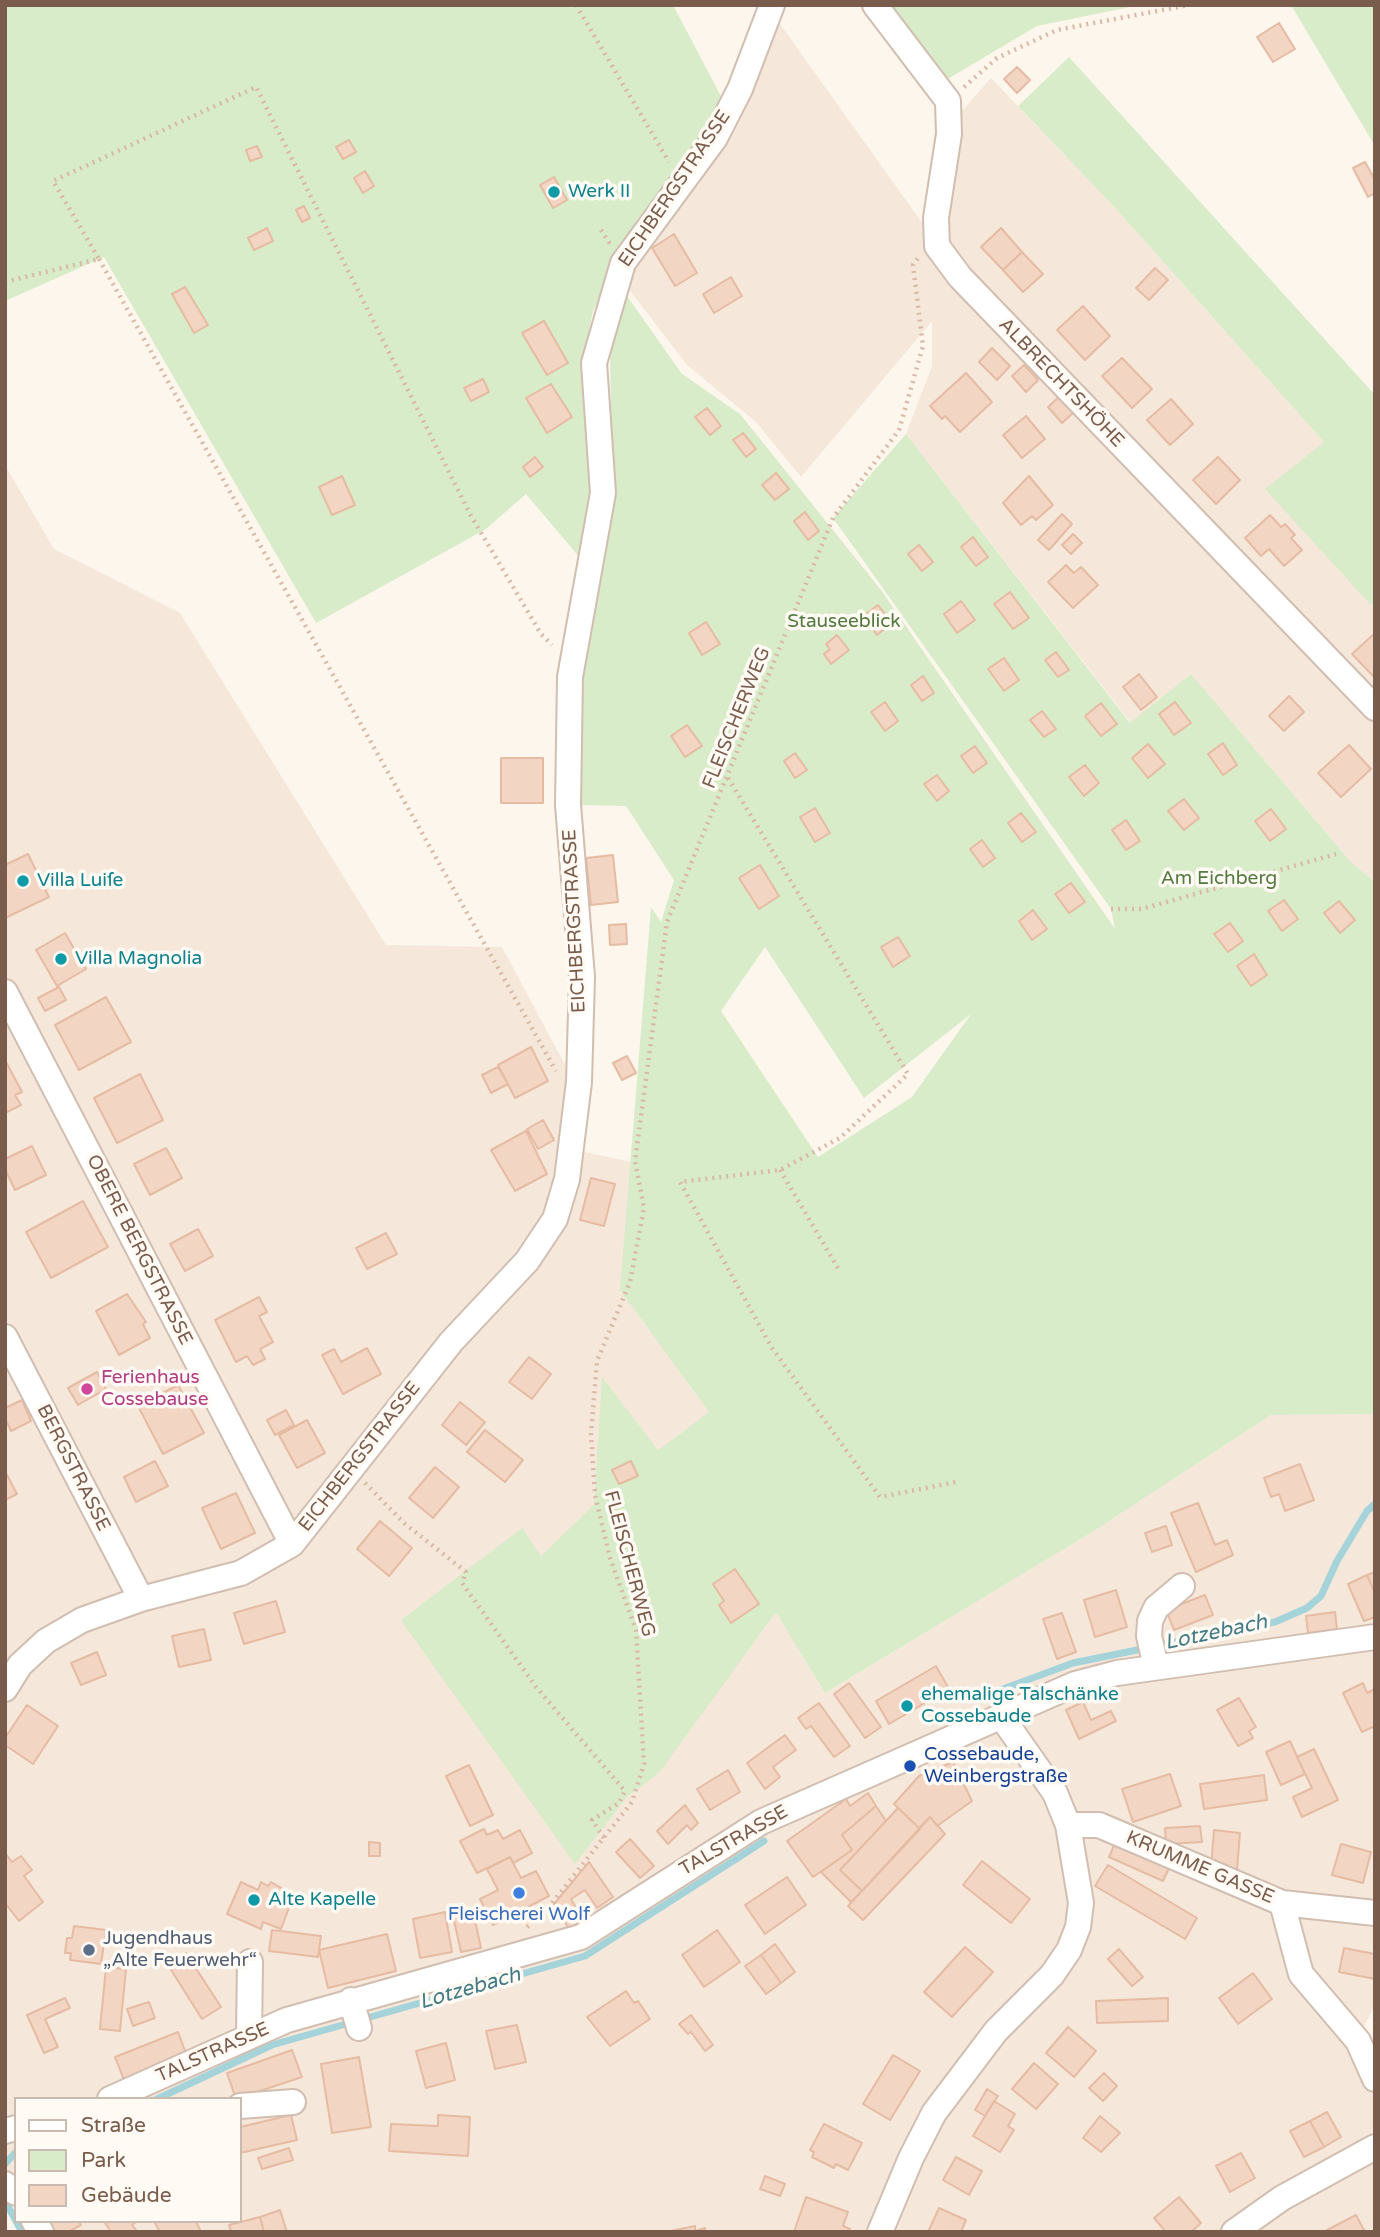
<!DOCTYPE html>
<meta charset="utf-8">
<style>
body{margin:0}
#map{position:relative;width:1380px;height:2237px;overflow:hidden;background:#fdf6ec;font-family:"Varela Round",sans-serif}
canvas{display:block}
.frame{position:absolute;inset:0;border:7px solid #7a5c4d;pointer-events:none}
.legend{position:absolute;left:14px;top:2097px;width:228px;height:126px;box-sizing:border-box;background:#fffaf3;border:2px solid #cabbb1;margin:0;padding:9px 12px;list-style:none;font-size:21px;color:#7a5c4d}
.legend li{display:flex;align-items:center;gap:14px;height:35px}
.legend b{width:35px;border:2px solid #cabbb1}
</style>
<div id="map">
<canvas width="1380" height="2237"></canvas>
<div class="frame"></div>
<ul class="legend">
<li><b style="height:9px;background:#fff"></b>Straße</li>
<li><b style="height:19px;background:#d8ecc9"></b>Park</li>
<li><b style="height:19px;background:#f3d5c3"></b>Gebäude</li>
</ul>
</div>
<script>
const context = document.querySelector('canvas').getContext('2d');
context.lineJoin = 'round';
function paint(path, color) { context.fillStyle = color; context.fill(path, 'evenodd'); }
const toPath = rows => new Path2D(rows.map(r => 'M' + r).join(''));
function trace(path, color, width, dash) { context.strokeStyle = color; context.lineWidth = width; context.lineCap = dash ? 'butt' : 'round'; context.setLineDash(dash || []); context.stroke(path); }
function label(font, color, halo, rows, align = 'center') {
  context.font = font + ' "Varela Round",sans-serif'; context.lineWidth = 7; context.setLineDash([]); context.textBaseline = 'middle'; context.strokeStyle = halo; context.fillStyle = color; for (const [text, x, y, turn = 0] of rows) {
    context.save(); context.translate(x, y); context.rotate((+turn || 0) * Math.PI / 180); context.textAlign = isNaN(turn) ? turn : align; if (halo) context.strokeText(text, 0, 0); context.fillText(text, 0, 0); context.restore();
  }
}
paint(toPath([
 [770,10,933,238,946,225,961,112,991,78,1116,209,1324,442,1372,605,1375,603,1375,882,1352,863,1191,674,1131,723,906,434,932,366,932,321,801,477,756,422,687,365,618,275,682,184],
 [5,465,54,549,180,613,386,945,502,947,578,1089,571,1149,631,1162,621,1290,709,1412,658,1450,777,1612,825,1693,1094,1531,1271,1415,1375,1414,1375,2006,1360,2033,1375,2065,1375,2232,48,2232,39,2221,240,2221,240,2099,16,2099,16,2195,5,2183]
]), '#f5e8da');
paint(toPath([
 [5,5,673,5,724,102,667,189,625,245,593,311,583,359,590,490,580,558,526,494,486,529,316,623,104,257,5,301],
 [891,5,1140,5,1037,26,946,80],
 [1291,5,1375,5,1375,146],
 [1069,57,1375,395,1375,603,1371,605,1265,489,1324,442,1116,209,1018,106],
 [627,296,682,374,740,414,881,590,1115,929,1111,909,833,518,906,434,1130,723,1191,674,1352,863,1375,882,1375,1414,1271,1415,1094,1531,825,1693,776,1612,659,1773,628,1796,575,1864,401,1620,522,1528,541,1556,594,1505,602,1377,658,1450,709,1412,620,1290,651,907,661,922,674,880,626,806,579,805,578,685,612,506,610,340],
 [765,947,864,1098,971,1014,912,1097,818,1157,721,1011]
]), '#d8ecc9');
trace(toPath([
 [1003,1689,1073,1663,1275,1622,1307,1608,1321,1596,1337,1561,1367,1511,1375,1504],
 [157,2099,272,2045,585,1956,764,1841],
 [5,2164,16,2152],
 [5,2201,16,2221],
 [16,2221,22,2232]
]), '#a5d3da', 7);
const building = toPath([
 [1279,23,1295,49,1273,62,1257,37,1279,23],
 [1017,67,1030,80,1017,93,1004,79,1017,67],
 [349,140,356,152,343,159,336,147,349,140],
 [257,146,262,157,250,161,246,150,257,146],
 [1365,162,1375,180,1375,193,1368,197,1353,168,1365,162],
 [365,171,374,186,363,193,354,178,365,171],
 [554,177,567,200,553,208,540,185,554,177],
 [304,206,310,218,302,222,296,210,304,206],
 [267,228,273,241,254,250,248,238,267,228],
 [1001,228,1022,252,1003,270,981,247,1001,228],
 [674,234,697,273,675,286,652,248,674,234],
 [1022,252,1043,274,1023,292,1003,270,1022,252],
 [1155,268,1168,280,1149,300,1136,288,1155,268],
 [731,277,742,296,714,313,703,294,731,277],
 [185,287,208,325,194,333,172,294,185,287],
 [1083,306,1110,336,1085,360,1057,330,1083,306],
 [544,321,568,363,547,375,522,333,544,321],
 [992,348,1010,366,997,380,979,362,992,348],
 [1122,358,1152,389,1132,408,1102,376,1122,358],
 [1024,365,1038,380,1026,392,1012,376,1024,365],
 [966,373,992,402,960,432,945,416,942,419,930,406,966,373],
 [483,379,489,392,471,401,464,388,483,379],
 [551,384,572,417,547,433,526,398,551,384],
 [1060,396,1074,412,1062,423,1048,407,1060,396],
 [1171,399,1193,424,1170,445,1147,420,1171,399],
 [707,408,721,426,710,435,695,417,707,408],
 [1026,416,1045,439,1022,458,1003,435,1026,416],
 [743,433,756,449,746,457,733,440,743,433],
 [535,457,543,467,530,477,523,467,535,457],
 [1218,457,1240,480,1216,504,1193,480,1218,457],
 [776,473,789,489,775,500,762,485,776,473],
 [342,476,355,505,332,515,319,487,342,476],
 [1029,476,1053,505,1036,520,1032,516,1021,525,1003,503,1029,476],
 [805,512,819,531,808,540,794,521,805,512],
 [1062,514,1072,524,1049,550,1038,540,1062,514],
 [1270,515,1281,527,1285,524,1295,535,1291,538,1302,550,1284,566,1269,549,1261,556,1245,538,1270,515],
 [1073,534,1082,543,1071,554,1062,545,1073,534],
 [973,537,988,557,976,566,961,547,973,537],
 [919,545,933,562,922,571,908,554,919,545],
 [1066,565,1074,573,1081,567,1098,585,1073,608,1048,582,1066,565],
 [1010,592,1029,618,1013,629,994,604,1010,592],
 [961,601,975,620,957,633,944,614,961,601],
 [878,605,892,623,877,635,863,616,878,605],
 [706,622,720,644,702,655,689,633,706,622],
 [1375,633,1375,678,1352,654,1375,633],
 [837,635,849,650,831,664,824,654,830,649,826,644,837,635],
 [1056,652,1069,670,1058,677,1045,660,1056,652],
 [1004,658,1019,680,1004,691,988,669,1004,658],
 [1139,674,1157,697,1141,710,1123,687,1139,674],
 [923,676,934,693,922,701,911,685,923,676],
 [1289,696,1304,712,1284,731,1269,716,1289,696],
 [885,702,898,721,885,731,871,712,885,702],
 [1175,702,1191,723,1174,735,1159,714,1175,702],
 [1101,703,1117,724,1101,736,1085,716,1101,703],
 [1042,711,1056,729,1044,737,1030,720,1042,711],
 [687,725,702,746,685,757,671,736,687,725],
 [1223,743,1237,765,1223,775,1208,754,1223,743],
 [1148,744,1165,764,1148,778,1132,758,1148,744],
 [1349,745,1371,769,1341,797,1318,773,1349,745],
 [975,746,987,763,973,773,961,756,975,746],
 [795,753,807,770,795,778,784,761,795,753],
 [501,758,543,758,543,803,501,803,501,758],
 [1085,765,1099,783,1084,796,1069,777,1085,765],
 [937,775,949,791,937,801,924,784,937,775],
 [1184,799,1199,818,1184,830,1168,811,1184,799],
 [815,808,830,833,815,842,800,817,815,808],
 [1271,809,1286,829,1270,841,1255,821,1271,809],
 [1021,813,1036,832,1022,842,1008,823,1021,813],
 [1126,820,1140,841,1126,850,1112,830,1126,820],
 [982,840,995,858,983,867,970,849,982,840],
 [28,854,49,897,5,918,5,865,28,854],
 [613,855,618,902,591,905,586,858,613,855],
 [760,865,779,896,759,909,739,878,760,865],
 [1071,883,1085,902,1069,913,1055,894,1071,883],
 [1284,900,1298,919,1282,931,1268,911,1284,900],
 [1339,901,1355,920,1340,933,1324,913,1339,901],
 [1033,910,1047,929,1032,940,1019,921,1033,910],
 [1230,923,1243,941,1228,952,1214,934,1230,923],
 [626,924,627,944,610,945,609,925,626,924],
 [65,933,86,969,57,986,36,950,65,933],
 [898,937,910,956,893,967,881,947,898,937],
 [1254,954,1267,975,1251,986,1237,966,1254,954],
 [59,987,66,1000,45,1011,38,998,59,987],
 [106,997,131,1042,79,1070,55,1025,106,997],
 [531,1047,548,1081,515,1098,498,1065,531,1047],
 [627,1056,636,1073,622,1080,613,1063,627,1056],
 [5,1060,22,1092,15,1095,21,1105,5,1113,5,1060],
 [498,1067,508,1084,491,1093,482,1075,498,1067],
 [140,1074,163,1120,117,1143,94,1098,140,1074],
 [543,1120,554,1140,538,1149,527,1129,543,1120],
 [526,1131,547,1174,515,1191,491,1150,526,1131],
 [32,1146,46,1175,15,1190,5,1169,5,1159,32,1146],
 [166,1148,182,1178,150,1195,134,1164,166,1148],
 [591,1178,615,1184,604,1226,580,1220,591,1178],
 [83,1201,108,1247,51,1278,26,1232,83,1201],
 [198,1229,213,1256,185,1271,170,1244,198,1229],
 [386,1233,397,1254,367,1269,356,1248,386,1233],
 [127,1294,146,1322,143,1324,150,1338,119,1355,96,1311,127,1294],
 [259,1297,267,1312,259,1316,273,1342,260,1349,265,1359,253,1365,247,1356,236,1362,215,1320,259,1297],
 [367,1348,381,1374,343,1394,322,1355,334,1349,341,1362,367,1348],
 [529,1357,551,1374,532,1399,509,1382,529,1357],
 [97,1372,106,1389,78,1405,68,1388,97,1372],
 [178,1385,204,1433,163,1454,138,1406,178,1385],
 [22,1400,31,1421,11,1431,5,1418,5,1408,22,1400],
 [460,1402,485,1422,466,1445,442,1425,460,1402],
 [286,1410,294,1425,275,1435,267,1420,286,1410],
 [307,1420,325,1453,297,1468,279,1435,307,1420],
 [485,1430,523,1460,505,1482,467,1452,485,1430],
 [155,1461,168,1486,136,1502,124,1477,155,1461],
 [631,1461,638,1476,619,1484,612,1470,631,1461],
 [1300,1464,1314,1500,1285,1511,1279,1494,1271,1497,1264,1478,1300,1464],
 [435,1467,459,1487,433,1518,409,1498,435,1467],
 [5,1471,17,1494,5,1500,5,1471],
 [236,1493,255,1533,221,1549,202,1508,236,1493],
 [1198,1503,1215,1545,1227,1540,1233,1555,1196,1572,1171,1513,1198,1503],
 [380,1521,412,1548,389,1576,357,1549,380,1521],
 [1166,1526,1172,1545,1152,1552,1145,1533,1166,1526],
 [735,1569,759,1604,731,1623,719,1605,724,1601,713,1584,735,1569],
 [1375,1572,1375,1593,1367,1575,1375,1572],
 [1367,1575,1375,1593,1375,1617,1364,1621,1348,1584,1367,1575],
 [1116,1590,1127,1627,1095,1637,1084,1600,1116,1590],
 [1205,1595,1213,1615,1174,1630,1166,1610,1205,1595],
 [276,1601,285,1632,244,1644,234,1613,276,1601],
 [1335,1612,1337,1629,1308,1633,1306,1616,1335,1612],
 [1062,1613,1076,1652,1057,1659,1043,1619,1062,1613],
 [204,1629,211,1660,179,1667,172,1636,204,1629],
 [97,1652,106,1675,81,1685,71,1663,97,1652],
 [936,1666,949,1689,889,1724,876,1701,936,1666],
 [849,1683,881,1727,865,1738,834,1694,849,1683],
 [1363,1683,1367,1693,1375,1689,1375,1726,1362,1732,1343,1693,1363,1683],
 [1239,1698,1256,1727,1249,1731,1253,1738,1238,1746,1217,1710,1239,1698],
 [1083,1702,1091,1720,1111,1711,1116,1721,1079,1739,1066,1710,1083,1702],
 [819,1703,850,1746,834,1757,811,1726,806,1729,798,1718,819,1703],
 [27,1705,58,1726,33,1764,5,1745,5,1738,27,1705],
 [785,1735,796,1750,773,1767,780,1777,765,1789,747,1763,785,1735],
 [1290,1741,1305,1774,1281,1785,1266,1752,1290,1741],
 [1314,1749,1338,1800,1302,1817,1293,1797,1312,1788,1297,1757,1314,1749],
 [953,1762,972,1801,937,1826,930,1817,919,1828,894,1804,919,1776,953,1762],
 [469,1765,493,1815,470,1826,446,1776,469,1765],
 [728,1770,740,1792,710,1810,697,1789,728,1770],
 [1170,1774,1181,1806,1133,1822,1122,1789,1170,1774],
 [1264,1775,1267,1800,1204,1809,1200,1784,1264,1775],
 [868,1793,876,1806,842,1835,852,1850,813,1877,787,1841,846,1799,850,1806,868,1793],
 [685,1805,698,1823,691,1830,687,1825,668,1844,657,1831,685,1805],
 [876,1806,886,1821,840,1870,862,1891,851,1902,821,1872,852,1850,842,1835,876,1806],
 [898,1808,920,1829,862,1891,840,1870,898,1808],
 [930,1817,945,1834,863,1920,848,1906,930,1817],
 [1200,1826,1202,1842,1166,1844,1165,1828,1200,1826],
 [484,1829,487,1835,498,1830,503,1839,520,1830,532,1853,513,1863,510,1857,477,1873,460,1841,484,1829],
 [1214,1830,1240,1833,1237,1870,1211,1868,1214,1830],
 [630,1839,654,1866,640,1878,616,1852,630,1839],
 [369,1842,380,1843,380,1856,369,1856,369,1842],
 [1115,1843,1169,1868,1163,1881,1109,1857,1115,1843],
 [1341,1844,1371,1852,1363,1883,1332,1875,1341,1844],
 [5,1853,12,1862,21,1856,32,1870,24,1876,43,1902,19,1921,5,1903,5,1853],
 [510,1857,521,1878,536,1871,549,1896,493,1925,480,1899,498,1890,487,1869,510,1857],
 [982,1861,1030,1899,1011,1923,963,1885,982,1861],
 [589,1862,613,1897,597,1908,585,1890,571,1899,583,1920,569,1929,554,1904,589,1862],
 [1108,1865,1197,1918,1185,1939,1095,1886,1108,1865],
 [787,1877,806,1905,765,1934,745,1905,787,1877],
 [241,1882,258,1890,261,1882,268,1886,271,1882,283,1889,290,1905,281,1929,263,1922,261,1929,227,1914,241,1882],
 [473,1911,481,1948,461,1952,453,1916,473,1911],
 [445,1912,452,1952,420,1958,413,1919,445,1912],
 [74,1926,106,1930,101,1964,70,1960,71,1953,65,1953,67,1938,72,1938,74,1926],
 [272,1930,321,1936,318,1957,269,1951,272,1930],
 [717,1930,740,1962,704,1987,682,1955,717,1930],
 [387,1934,396,1971,328,1988,319,1950,387,1934],
 [775,1944,795,1972,781,1983,761,1955,775,1944],
 [965,1947,993,1972,952,2017,924,1992,965,1947],
 [1344,1948,1375,1954,1375,1979,1339,1972,1344,1948],
 [1119,1949,1143,1977,1132,1986,1108,1959,1119,1949],
 [186,1953,221,2007,202,2019,168,1965,186,1953],
 [761,1955,781,1983,766,1994,745,1966,761,1955],
 [106,1967,126,1969,120,2031,100,2029,106,1967],
 [1253,1973,1272,1999,1238,2024,1219,1998,1253,1973],
 [626,1991,634,2003,638,2001,650,2019,610,2046,587,2017,626,1991],
 [65,1998,70,2008,45,2019,58,2047,44,2053,27,2015,65,1998],
 [1168,1998,1168,2021,1097,2023,1096,2001,1168,1998],
 [149,2002,155,2018,133,2026,127,2009,149,2002],
 [691,2015,713,2045,705,2051,691,2032,688,2034,679,2024,691,2015],
 [517,2025,526,2062,495,2069,486,2031,517,2025],
 [1068,2027,1096,2051,1074,2077,1046,2053,1068,2027],
 [178,2032,187,2056,124,2080,115,2057,178,2032],
 [446,2043,455,2080,426,2088,416,2051,446,2043],
 [292,2050,302,2077,236,2099,227,2073,292,2050],
 [893,2055,920,2071,890,2120,863,2104,893,2055],
 [359,2057,371,2127,332,2133,321,2064,359,2057],
 [1034,2063,1058,2084,1036,2109,1012,2089,1034,2063],
 [1104,2073,1117,2086,1103,2101,1089,2088,1104,2073],
 [987,2089,998,2096,985,2116,975,2110,987,2089],
 [994,2101,1015,2114,1008,2126,1014,2130,1000,2152,973,2136,994,2101],
 [1327,2112,1341,2137,1324,2147,1310,2121,1327,2112],
 [291,2115,297,2140,240,2153,240,2127,291,2115],
 [438,2115,470,2117,468,2156,389,2151,391,2124,438,2126,438,2115],
 [1100,2116,1120,2133,1101,2152,1083,2138,1100,2116],
 [1310,2121,1324,2147,1304,2157,1290,2131,1310,2121],
 [824,2124,862,2143,848,2170,836,2164,834,2168,812,2157,814,2152,810,2150,824,2124],
 [289,2148,293,2160,262,2169,258,2158,289,2148],
 [1241,2153,1255,2178,1230,2192,1216,2166,1241,2153],
 [956,2157,982,2171,969,2195,943,2180,956,2157],
 [765,2176,785,2184,780,2196,760,2189,765,2176],
 [806,2197,848,2212,843,2226,850,2229,849,2232,794,2232,806,2197],
 [1179,2197,1201,2223,1191,2232,1166,2232,1154,2218,1179,2197],
 [939,2208,966,2220,961,2232,928,2232,939,2208],
 [280,2210,287,2232,264,2232,260,2217,280,2210],
 [1356,2215,1365,2232,1328,2232,1327,2230,1356,2215],
 [260,2217,264,2232,231,2232,229,2225,260,2217],
 [49,2221,79,2221,81,2225,68,2232,54,2232,49,2221],
 [104,2221,137,2221,132,2225,136,2230,134,2232,111,2232,104,2221],
 [154,2221,196,2221,201,2232,160,2232,154,2221],
 [695,2226,695,2231,705,2228,705,2232,666,2232,695,2226]
]);
paint(building, '#f3d5c3');
trace(building, '#e6bba3', 2);
const minor = toPath([
 [875,5,948,101,949,134,936,218,937,246,960,277,1375,708],
 [5,992,292,1544],
 [5,1337,141,1599],
 [1156,1667,1149,1636,1150,1621,1156,1608,1182,1586],
 [5,1689,20,1665,46,1641,82,1620,141,1599,241,1573,292,1544,451,1342,527,1261,555,1219,567,1179,579,1082,582,977,568,805,570,677,603,493,594,363,623,263,715,138,740,89,772,5],
 [1068,1825,1099,1825,1282,1903,1375,1913],
 [1282,1903,1301,1974,1358,2041,1375,2079],
 [351,2000,359,2028],
 [249,2037,250,1962],
 [110,2099,287,2020,581,1937,761,1822,1075,1684,1117,1673,1375,1637],
 [240,2106,293,2102],
 [5,2131,16,2128],
 [5,2184,16,2193],
 [34,2221,41,2232],
 [880,2232,911,2158,934,2113,996,2031,1052,1975,1069,1950,1078,1927,1081,1903,1068,1825,1055,1793,1001,1716],
 [1234,2232,1282,2198,1375,2147]
]);
trace(minor, '#d1beb0', 28);
trace(toPath([
 [576,5,669,162],
 [964,87,997,58,1057,30,1189,5],
 [601,230,610,244],
 [99,259,556,1071],
 [5,282,99,259,53,181,256,87,470,514,541,634,552,645],
 [728,778,908,1074,840,1138,780,1170,680,1182,772,1348,880,1497,956,1482],
 [1111,909,1142,909,1336,854],
 [780,1170,839,1270],
 [365,1483,404,1523,466,1572,462,1583,536,1687,625,1791,619,1803,592,1820,604,1838],
 [527,1927,549,1907,632,1802,644,1764,636,1630,610,1558,595,1495,591,1434,597,1361,630,1282,644,1208,635,1161,667,922,833,518,899,430,923,346,913,265,919,257]
]), '#d9b8a5', 4.5, [2, 5]);
trace(minor, '#fff', 24);
for (const [x, y, r, color] of [
 [554,192,7,"#0f9aa8"],
 [23,881,7,"#0f9aa8"],
 [61,959,7,"#0f9aa8"],
 [87,1389,7,"#d1479c"],
 [907,1706,7,"#0f9aa8"],
 [910,1766,7,"#1a4fb4"],
 [519,1893,7,"#3f7fe0"],
 [254,1900,7,"#0f9aa8"],
 [89,1950,7,"#5c6f8a"]
]) { const dot = new Path2D(); dot.arc(x, y, r, 0, 2 * Math.PI); context.fillStyle = color; context.fill(dot); trace(dot, '#fffaf3', 2.5); }
label('19px', '#7a5c4d', '#fffaf3', [
 ["EICHBERGSTRASSE",675,189,-56],
 ["ALBRECHTSHÖHE",1061,383,46],
 ["FLEISCHERWEG",737,718,-68],
 ["EICHBERGSTRASSE",575,921,-93],
 ["OBERE BERGSTRASSE",139,1250,63],
 ["EICHBERGSTRASSE",360,1457,-52],
 ["BERGSTRASSE",73,1468,63],
 ["FLEISCHERWEG",629,1564,75],
 ["TALSTRASSE",734,1841,-30],
 ["KRUMME GASSE",1200,1868,23],
 ["TALSTRASSE",213,2053,-24]
]);
label('19px', '#0d838f', '#fffaf3', [
 ["Werk II",568,192],
 ["Villa Luiſe",37,881],
 ["Villa Magnolia",75,959],
 ["ehemalige Talschänke",921,1695],
 ["Cossebaude",921,1717],
 ["Alte Kapelle",268,1900]
], 'left');
label('19px', '#537a41', '#fffaf3', [
 ["Stauseeblick",844,622],
 ["Am Eichberg",1219,879]
]);
label('19px', '#b23c85', '#fffaf3', [
 ["Ferienhaus",101,1378],
 ["Cossebause",101,1400]
], 'left');
label('19px', '#164399', '#fffaf3', [
 ["Cossebaude,",924,1755],
 ["Weinbergstraße",924,1777]
], 'left');
label('19px', '#366cbe', '#fffaf3', [
 ["Fleischerei Wolf",519,1915]
]);
label('19px', '#4e5e75', '#fffaf3', [
 ["Jugendhaus",103,1939],
 ["„Alte Feuerwehr“",103,1961]
], 'left');
label('italic 21px', '#437c86', '#fffaf3', [
 ["Lotzebach",1216,1633,-12],
 ["Lotzebach",470,1989,-16]
]);
</script>
